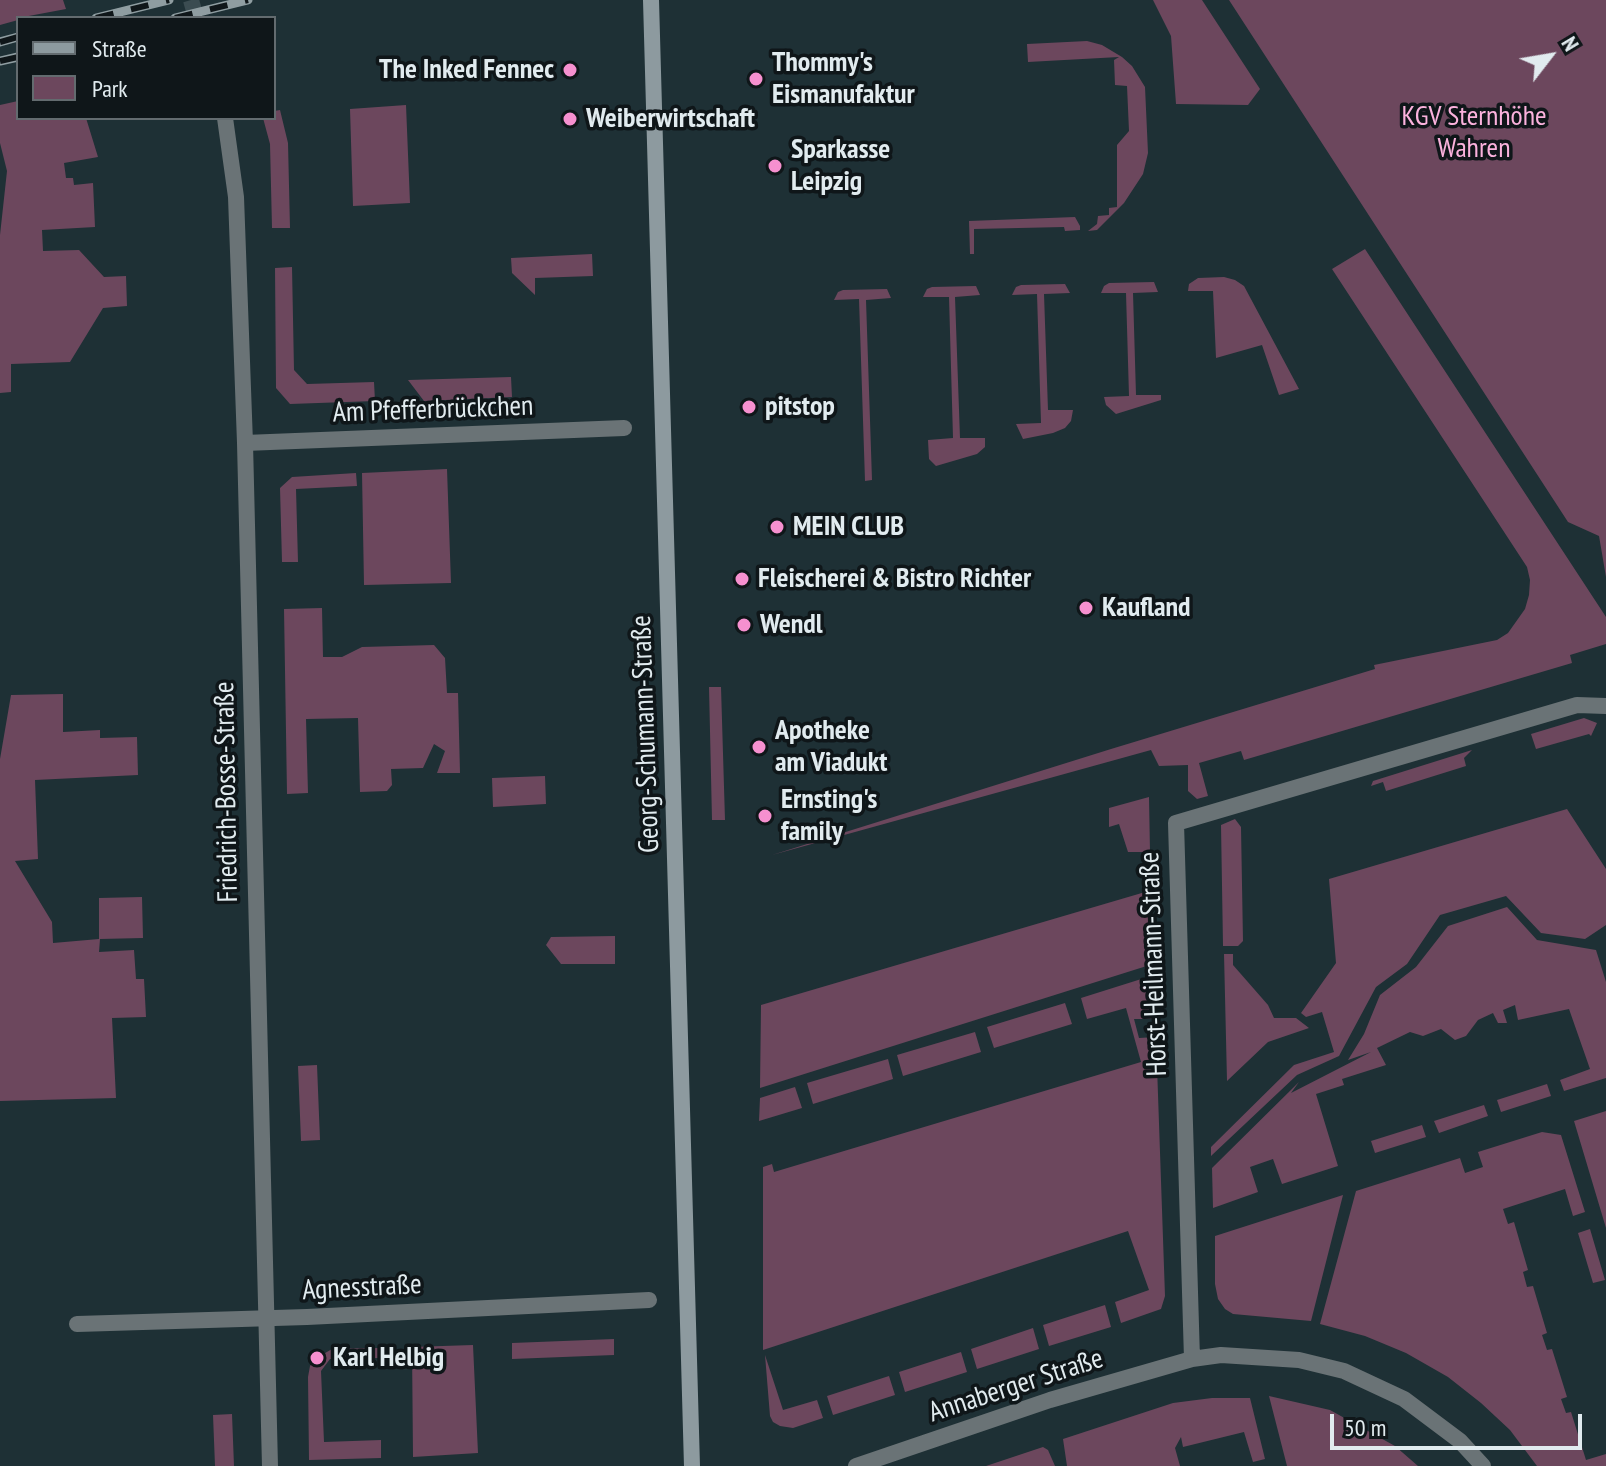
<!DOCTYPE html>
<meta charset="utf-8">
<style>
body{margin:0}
#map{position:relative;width:1606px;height:1466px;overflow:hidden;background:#1e3035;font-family:"PT Sans Narrow",sans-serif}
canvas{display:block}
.legend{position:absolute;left:16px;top:16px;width:260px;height:104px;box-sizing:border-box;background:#0f1619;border:2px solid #636b6f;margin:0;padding:10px 14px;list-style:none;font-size:24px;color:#e1ebef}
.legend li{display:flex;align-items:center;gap:16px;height:40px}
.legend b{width:40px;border:2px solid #636b6f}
.north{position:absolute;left:1510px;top:16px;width:80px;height:80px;-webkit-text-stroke:6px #0f1619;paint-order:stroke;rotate:59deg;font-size:22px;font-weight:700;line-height:32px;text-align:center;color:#e1ebef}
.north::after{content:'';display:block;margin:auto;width:28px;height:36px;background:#e1ebef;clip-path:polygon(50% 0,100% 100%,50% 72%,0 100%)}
.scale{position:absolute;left:1330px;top:1414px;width:252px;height:36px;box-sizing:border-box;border:4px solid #e1ebef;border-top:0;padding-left:10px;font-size:24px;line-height:28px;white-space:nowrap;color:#e1ebef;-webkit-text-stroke:6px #0f1619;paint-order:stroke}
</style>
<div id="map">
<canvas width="1606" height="1466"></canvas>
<ul class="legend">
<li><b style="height:10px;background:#8d9a9f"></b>Straße</li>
<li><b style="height:22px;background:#6c475d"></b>Park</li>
</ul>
<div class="north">N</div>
<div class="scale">50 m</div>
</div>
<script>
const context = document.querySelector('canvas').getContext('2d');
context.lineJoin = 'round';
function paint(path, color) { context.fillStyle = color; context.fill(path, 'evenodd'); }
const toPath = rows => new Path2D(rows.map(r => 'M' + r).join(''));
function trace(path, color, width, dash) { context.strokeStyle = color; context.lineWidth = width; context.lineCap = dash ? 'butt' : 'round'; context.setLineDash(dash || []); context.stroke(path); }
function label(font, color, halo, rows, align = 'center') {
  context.font = font + ' "PT Sans Narrow",sans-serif'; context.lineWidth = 7; context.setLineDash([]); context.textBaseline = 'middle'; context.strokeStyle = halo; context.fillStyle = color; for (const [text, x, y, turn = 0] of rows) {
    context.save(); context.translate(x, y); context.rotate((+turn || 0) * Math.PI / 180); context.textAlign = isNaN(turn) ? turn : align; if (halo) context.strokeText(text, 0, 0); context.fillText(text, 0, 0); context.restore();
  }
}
paint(toPath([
 [0,0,63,0,66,9,18,18,18,20,0,25],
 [1153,0,1202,0,1260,89,1248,105,1176,104,1171,36],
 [1229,0,1606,0,1606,577,1599,536,1568,522],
 [1087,41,1102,45,1122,57,1132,66,1145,87,1148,153,1143,174,1124,203,1097,230,1088,231,1097,224,1098,216,1109,215,1109,208,1117,207,1117,145,1129,131,1127,86,1115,85,1114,60,1119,57,1028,62,1027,44],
 [18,101,18,118,86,118,98,157,64,163,66,178,73,178,74,185,93,183,95,227,42,230,43,251,79,250,104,277,126,276,127,306,103,308,70,362,11,364,11,392,0,393,0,235,7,171,0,143,0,105],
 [406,105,410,203,353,206,350,109],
 [280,110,288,143,290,228,272,228,270,144,263,118,274,118,274,111],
 [1075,217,1080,226,1080,230,1065,231,1064,227,974,229,974,254,970,254,969,221],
 [1365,249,1606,617,1606,644,1570,655,1572,663,1244,760,1241,751,1199,763,1208,796,1197,799,1188,791,1188,765,1159,766,1151,750,772,855,1111,749,1375,669,1374,665,1497,640,1508,633,1525,609,1529,595,1530,580,1527,567,1332,269],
 [592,254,593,276,535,278,535,295,512,273,511,258],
 [292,267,294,370,307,384,374,382,375,401,290,404,276,388,275,268],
 [1224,277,1235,280,1244,286,1299,389,1279,395,1262,345,1216,358,1213,291,1188,291,1189,284,1198,278],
 [1154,282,1158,292,1133,293,1136,395,1161,395,1161,400,1116,414,1106,405,1104,397,1129,396,1126,293,1101,293,1104,286,1109,283],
 [1065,284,1070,293,1044,294,1048,410,1073,410,1071,421,1065,428,1053,433,1023,439,1016,424,1041,423,1037,294,1012,295,1016,287,1021,285],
 [976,286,980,295,955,297,960,438,985,438,985,447,977,454,936,466,929,459,928,440,953,438,949,297,923,297,927,289,932,287],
 [887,289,891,298,866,300,872,480,865,481,859,299,834,300,838,292,843,290],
 [511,377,512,397,424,401,408,380],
 [447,469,451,583,364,585,362,473],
 [356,473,357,486,296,489,298,562,282,562,280,488,292,477],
 [322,608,323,657,342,657,362,647,434,645,445,658,447,693,458,693,460,773,437,773,445,751,434,744,423,768,391,769,392,785,387,791,360,792,358,718,306,719,308,793,287,794,284,609],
 [709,687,721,687,725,820,712,820],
 [63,694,63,732,100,730,100,738,137,737,138,775,35,780,38,859,15,861,52,922,53,943,99,939,99,898,142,897,143,938,100,939,99,952,134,950,136,979,144,979,146,1017,112,1018,116,1098,0,1101,0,759,11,695],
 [1584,718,1597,723,1591,736,1589,734,1536,749,1531,734],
 [1472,750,1464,758,1466,766,1386,791,1383,782,1371,786,1373,781],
 [545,776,546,804,493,807,492,778],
 [1149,797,1150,852,1128,852,1119,824,1109,827,1109,808],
 [1567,809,1606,869,1606,925,1585,939,1541,933,1506,896,1440,915,1407,964,1376,987,1339,1056,1297,1075,1211,1156,1211,1147,1294,1065,1334,1052,1322,1012,1306,1017,1301,1013,1336,963,1329,879],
 [1235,819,1241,827,1243,941,1238,946,1223,946,1221,825],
 [1152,890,1153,964,760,1088,761,1005],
 [1507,907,1537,940,1596,950,1606,982,1606,1078,1564,1091,1560,1080,1590,1069,1569,1009,1518,1020,1515,1005,1503,1010,1507,1023,1498,1023,1493,1013,1478,1020,1466,1036,1455,1040,1441,1029,1423,1036,1410,1032,1377,1048,1386,1065,1342,1079,1344,1085,1316,1094,1338,1166,1282,1184,1273,1159,1250,1167,1258,1192,1213,1208,1212,1168,1299,1082,1291,1093,1371,1052,1348,1060,1364,1034,1380,995,1416,967,1448,926],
 [615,936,615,964,561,964,546,945,551,937],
 [1224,954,1233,954,1233,965,1268,1005,1274,1018,1296,1018,1309,1028,1268,1042,1227,1081],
 [1154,975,1156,1019,1134,1019,1139,1038,1156,1037,1165,1296,1161,1309,1121,1323,1115,1302,1149,1290,1128,1231,763,1350,763,1167,772,1164,774,1172,1141,1062,1126,1008,1087,1019,1081,998],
 [1065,1003,1072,1024,994,1048,987,1027],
 [975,1032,981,1052,903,1076,897,1055],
 [888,1059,893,1079,813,1104,807,1083],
 [317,1065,320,1140,301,1141,298,1066],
 [1547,1084,1551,1096,1501,1112,1497,1100],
 [795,1087,802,1108,759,1121,760,1098],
 [1484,1105,1488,1116,1439,1133,1434,1121],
 [1606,1111,1606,1228,1574,1121],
 [1422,1125,1426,1137,1375,1153,1371,1141],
 [1542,1132,1561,1135,1585,1212,1573,1216,1565,1189,1503,1209,1508,1224,1514,1222,1528,1270,1523,1272,1527,1287,1533,1286,1547,1333,1542,1335,1547,1350,1552,1349,1567,1397,1561,1399,1566,1413,1571,1412,1586,1460,1606,1454,1606,1466,1537,1466,1510,1430,1481,1403,1448,1377,1406,1353,1365,1336,1320,1324,1356,1191,1460,1158,1465,1173,1483,1167,1478,1152],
 [1343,1195,1311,1321,1233,1314,1225,1309,1218,1299,1215,1284,1215,1236],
 [1590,1229,1605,1280,1593,1283,1578,1233],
 [1105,1305,1111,1327,1049,1346,1043,1325],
 [1033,1328,1039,1349,977,1369,971,1349],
 [614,1339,614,1355,512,1359,512,1343],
 [473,1345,478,1453,413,1457,412,1347],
 [378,1348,378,1358,330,1359,321,1371,324,1442,381,1440,381,1458,309,1460,308,1377,310,1366,315,1359,332,1349],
 [961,1352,967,1372,905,1392,899,1372],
 [765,1355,783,1410,817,1400,823,1418,793,1428,780,1426,773,1422,770,1416],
 [889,1376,895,1395,833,1415,827,1396],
 [1269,1396,1330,1410,1395,1446,1418,1466,1287,1466],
 [1212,1398,1250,1398,1265,1459,1253,1462,1244,1432,1183,1447,1181,1437,1175,1448,1180,1466,1067,1466,1063,1439,1173,1403],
 [232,1414,234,1466,215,1466,213,1415],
 [1043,1447,1048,1450,1055,1466,986,1466]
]), '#6c475d');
trace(toPath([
 [191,0,196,18]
]), '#3b4c51', 16, [16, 8]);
trace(toPath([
 [225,118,236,197,245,443,270,1466],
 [245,443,624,428],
 [77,1324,307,1317,649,1300],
 [1192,1359,1176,823,1577,705,1606,706],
 [856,1466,1050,1400,1192,1359,1221,1355,1299,1360,1344,1371,1404,1399,1460,1441,1483,1466]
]), '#6a7376', 16);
trace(toPath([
 [651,0,692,1466]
]), '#8d9a9f', 16);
const rail = toPath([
 [96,18,169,0],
 [175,18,248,0],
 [0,42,18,37],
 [0,61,18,57]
]);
trace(rail, '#8f9da1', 9);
trace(rail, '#0f1619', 6, [18]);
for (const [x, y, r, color] of [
 [570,70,8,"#f690cf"],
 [756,79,8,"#f690cf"],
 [570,119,8,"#f690cf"],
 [775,166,8,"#f690cf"],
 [749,407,8,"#f690cf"],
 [777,527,8,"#f690cf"],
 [742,579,8,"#f690cf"],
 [1086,608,8,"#f690cf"],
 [744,625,8,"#f690cf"],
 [759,747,8,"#f690cf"],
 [765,816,8,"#f690cf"],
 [317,1358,8,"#f690cf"]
]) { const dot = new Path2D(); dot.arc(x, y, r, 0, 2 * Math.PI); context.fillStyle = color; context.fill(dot); trace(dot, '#0f1619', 3); }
label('bold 28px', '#e1ebef', '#0f1619', [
 ["Thommy's",772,63],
 ["Eismanufaktur",772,95],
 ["The Inked Fennec",554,70,"right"],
 ["Weiberwirtschaft",586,119],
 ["Sparkasse",791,150],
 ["Leipzig",791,182],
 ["pitstop",765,407],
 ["MEIN CLUB",793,527],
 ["Fleischerei & Bistro Richter",758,579],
 ["Kaufland",1102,608],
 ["Wendl",760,625],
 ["Apotheke",775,731],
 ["am Viadukt",775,763],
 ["Ernsting's",781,800],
 ["family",781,832],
 ["Karl Helbig",333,1358]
], 'left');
label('28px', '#fbb2dd', '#0f1619', [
 ["KGV Sternhöhe",1474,117],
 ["Wahren",1474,149]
]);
label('28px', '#e1ebef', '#0f1619', [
 ["Am Pfefferbrückchen",433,410,-2],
 ["Georg-Schumann-Straße",646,734,-92],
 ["Friedrich-Bosse-Straße",227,792,-91],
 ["Horst-Heilmann-Straße",1154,964,-92],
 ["Agnesstraße",362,1288,-3],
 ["Annaberger Straße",1016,1386,-18]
]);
</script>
